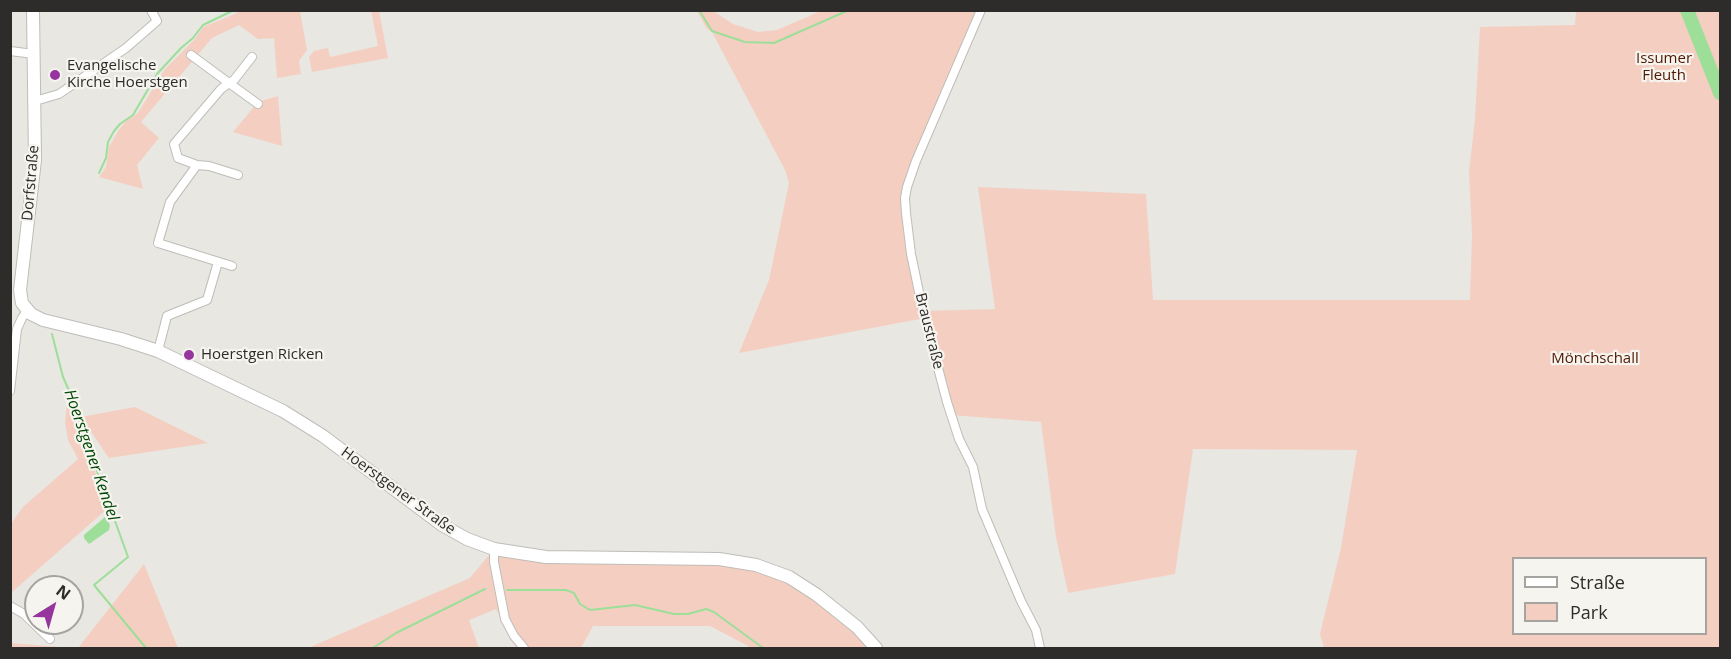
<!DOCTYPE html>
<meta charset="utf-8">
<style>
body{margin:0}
#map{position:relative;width:1731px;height:659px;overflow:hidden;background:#e8e7e2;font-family:"Open Sans",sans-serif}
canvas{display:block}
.frame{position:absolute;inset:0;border:12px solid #2d2c2a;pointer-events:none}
.legend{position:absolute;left:1512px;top:557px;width:195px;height:78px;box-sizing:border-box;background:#f6f4ef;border:2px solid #a6a4a0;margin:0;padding:8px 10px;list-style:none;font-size:18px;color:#2d2c2a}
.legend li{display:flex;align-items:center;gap:12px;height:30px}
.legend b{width:30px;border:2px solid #a6a4a0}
.north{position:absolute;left:24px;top:575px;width:60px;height:60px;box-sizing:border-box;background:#f6f4ef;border:2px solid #a6a4a0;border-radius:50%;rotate:37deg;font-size:16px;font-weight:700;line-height:24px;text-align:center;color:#2d2c2a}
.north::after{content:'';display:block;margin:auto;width:21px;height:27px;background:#96359d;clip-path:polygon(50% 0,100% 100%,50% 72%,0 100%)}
</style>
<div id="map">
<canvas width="1731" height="659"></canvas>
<div class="frame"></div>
<ul class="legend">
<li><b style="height:8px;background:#fff"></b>Straße</li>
<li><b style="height:16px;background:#f4cfc1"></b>Park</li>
</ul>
<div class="north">N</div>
</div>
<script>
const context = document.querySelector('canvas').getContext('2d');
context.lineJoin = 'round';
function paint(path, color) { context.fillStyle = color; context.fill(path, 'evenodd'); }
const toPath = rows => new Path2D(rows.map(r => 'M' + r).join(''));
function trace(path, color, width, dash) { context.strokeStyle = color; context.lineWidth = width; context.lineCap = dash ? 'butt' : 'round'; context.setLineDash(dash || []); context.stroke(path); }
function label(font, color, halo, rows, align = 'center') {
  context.font = font + ' "Open Sans",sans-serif'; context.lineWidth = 4.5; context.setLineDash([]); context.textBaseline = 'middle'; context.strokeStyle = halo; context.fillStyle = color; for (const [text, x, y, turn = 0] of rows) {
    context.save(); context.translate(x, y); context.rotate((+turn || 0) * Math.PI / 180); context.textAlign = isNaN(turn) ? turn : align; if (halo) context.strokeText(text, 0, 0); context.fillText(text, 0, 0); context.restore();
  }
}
paint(toPath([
 [239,11,300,11,307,50,299,61,301,74,277,78,274,38,258,39,239,25,212,38,141,122,159,138,137,165,143,189,99,177,106,167,109,147,118,131,126,121,138,113,165,69,195,39,203,27,235,14],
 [371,11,379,11,388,58,312,72,309,57,314,51,328,48,330,57,378,46],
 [697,11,713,11,733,24,758,32,777,30,821,11,981,11,903,186,924,311,995,309,978,187,1146,194,1153,300,1470,300,1472,234,1469,172,1475,119,1480,27,1575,25,1576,11,1720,11,1720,648,1324,648,1320,634,1341,548,1357,450,1193,449,1175,574,1068,593,1056,537,1041,422,951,415,925,318,739,353,769,280,789,183,785,170,712,32,707,29],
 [1514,558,1706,558,1706,634,1514,634],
 [278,96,282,146,233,132,258,102],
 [68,393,77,411,80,435,92,462,107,509,11,593,10,527,13,521,23,507,78,459,68,440,65,423],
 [135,407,208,443,109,458,81,417],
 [494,549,719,559,789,577,879,648,752,648,710,626,593,626,581,648,520,648,496,609,469,620,479,648,308,648,470,578],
 [144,564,178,648,78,648],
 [11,643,73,648,11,648]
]), '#f4cfc1');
paint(toPath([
 [105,517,110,525,109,530,89,544,84,538,84,535]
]), '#9dde99');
trace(toPath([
 [699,10,712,31,745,42,774,43,849,10],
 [99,173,106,158,108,142,114,131,120,124,133,115,157,74,181,48,193,38,203,25,234,10],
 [52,334,63,377,78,411,81,435,93,460,128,557,94,585,146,648],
 [507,590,566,590,574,593,580,604,590,610,635,605,674,614,688,614,706,609,714,612,763,648],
 [373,648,396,633,485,589]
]), '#9dde99', 2);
trace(toPath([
 [1687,10,1720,93]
]), '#9dde99', 14);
const street = toPath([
 [981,10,916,161,907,187,905,198,906,213,911,254,923,311,947,402,959,439,973,467,982,509,1021,601,1036,630,1040,648],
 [10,51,34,54],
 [191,55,229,83,221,89,174,144,178,158,197,165,170,202,158,243,232,266],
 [252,57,234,80,229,83,258,104],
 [35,101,59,94,126,48,157,21,151,10],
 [197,165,209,166,238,175],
 [158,351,167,316,207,300,218,262],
 [10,391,17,329,22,318,27,311],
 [494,549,494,562,505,619,514,636,524,648],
 [10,606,24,614,50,639]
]);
const secondary = toPath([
 [33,10,35,160,20,290,22,303,31,314,43,320,121,339,158,351,283,411,323,436,442,525,467,539,494,549,546,557,719,559,756,565,789,577,817,595,857,627,876,648]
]);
trace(street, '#bebdb8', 10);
trace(secondary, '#bebdb8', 14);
trace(street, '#fff', 8);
trace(secondary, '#fff', 12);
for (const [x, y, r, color] of [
 [55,75,6,"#96359d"],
 [189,355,6,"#96359d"]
]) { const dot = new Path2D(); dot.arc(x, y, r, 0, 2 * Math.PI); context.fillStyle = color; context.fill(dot); trace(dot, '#f6f4ef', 2); }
label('15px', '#4f1902', '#f6f4ef', [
 ["Issumer",1664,59],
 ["Fleuth",1664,76],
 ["Mönchschall",1595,359]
]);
label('15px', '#2d2c2a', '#f6f4ef', [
 ["Evangelische",67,66],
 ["Kirche Hoerstgen",67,83],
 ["Hoerstgen Ricken",201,355]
], 'left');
label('15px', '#2d2c2a', '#f6f4ef', [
 ["Dorfstraße",31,183,-85],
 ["Braustraße",929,331,76],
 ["Hoerstgener Straße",398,491,36]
]);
label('italic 16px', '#014904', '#f6f4ef', [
 ["Hoerstgener Kendel",91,455,71]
]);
</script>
